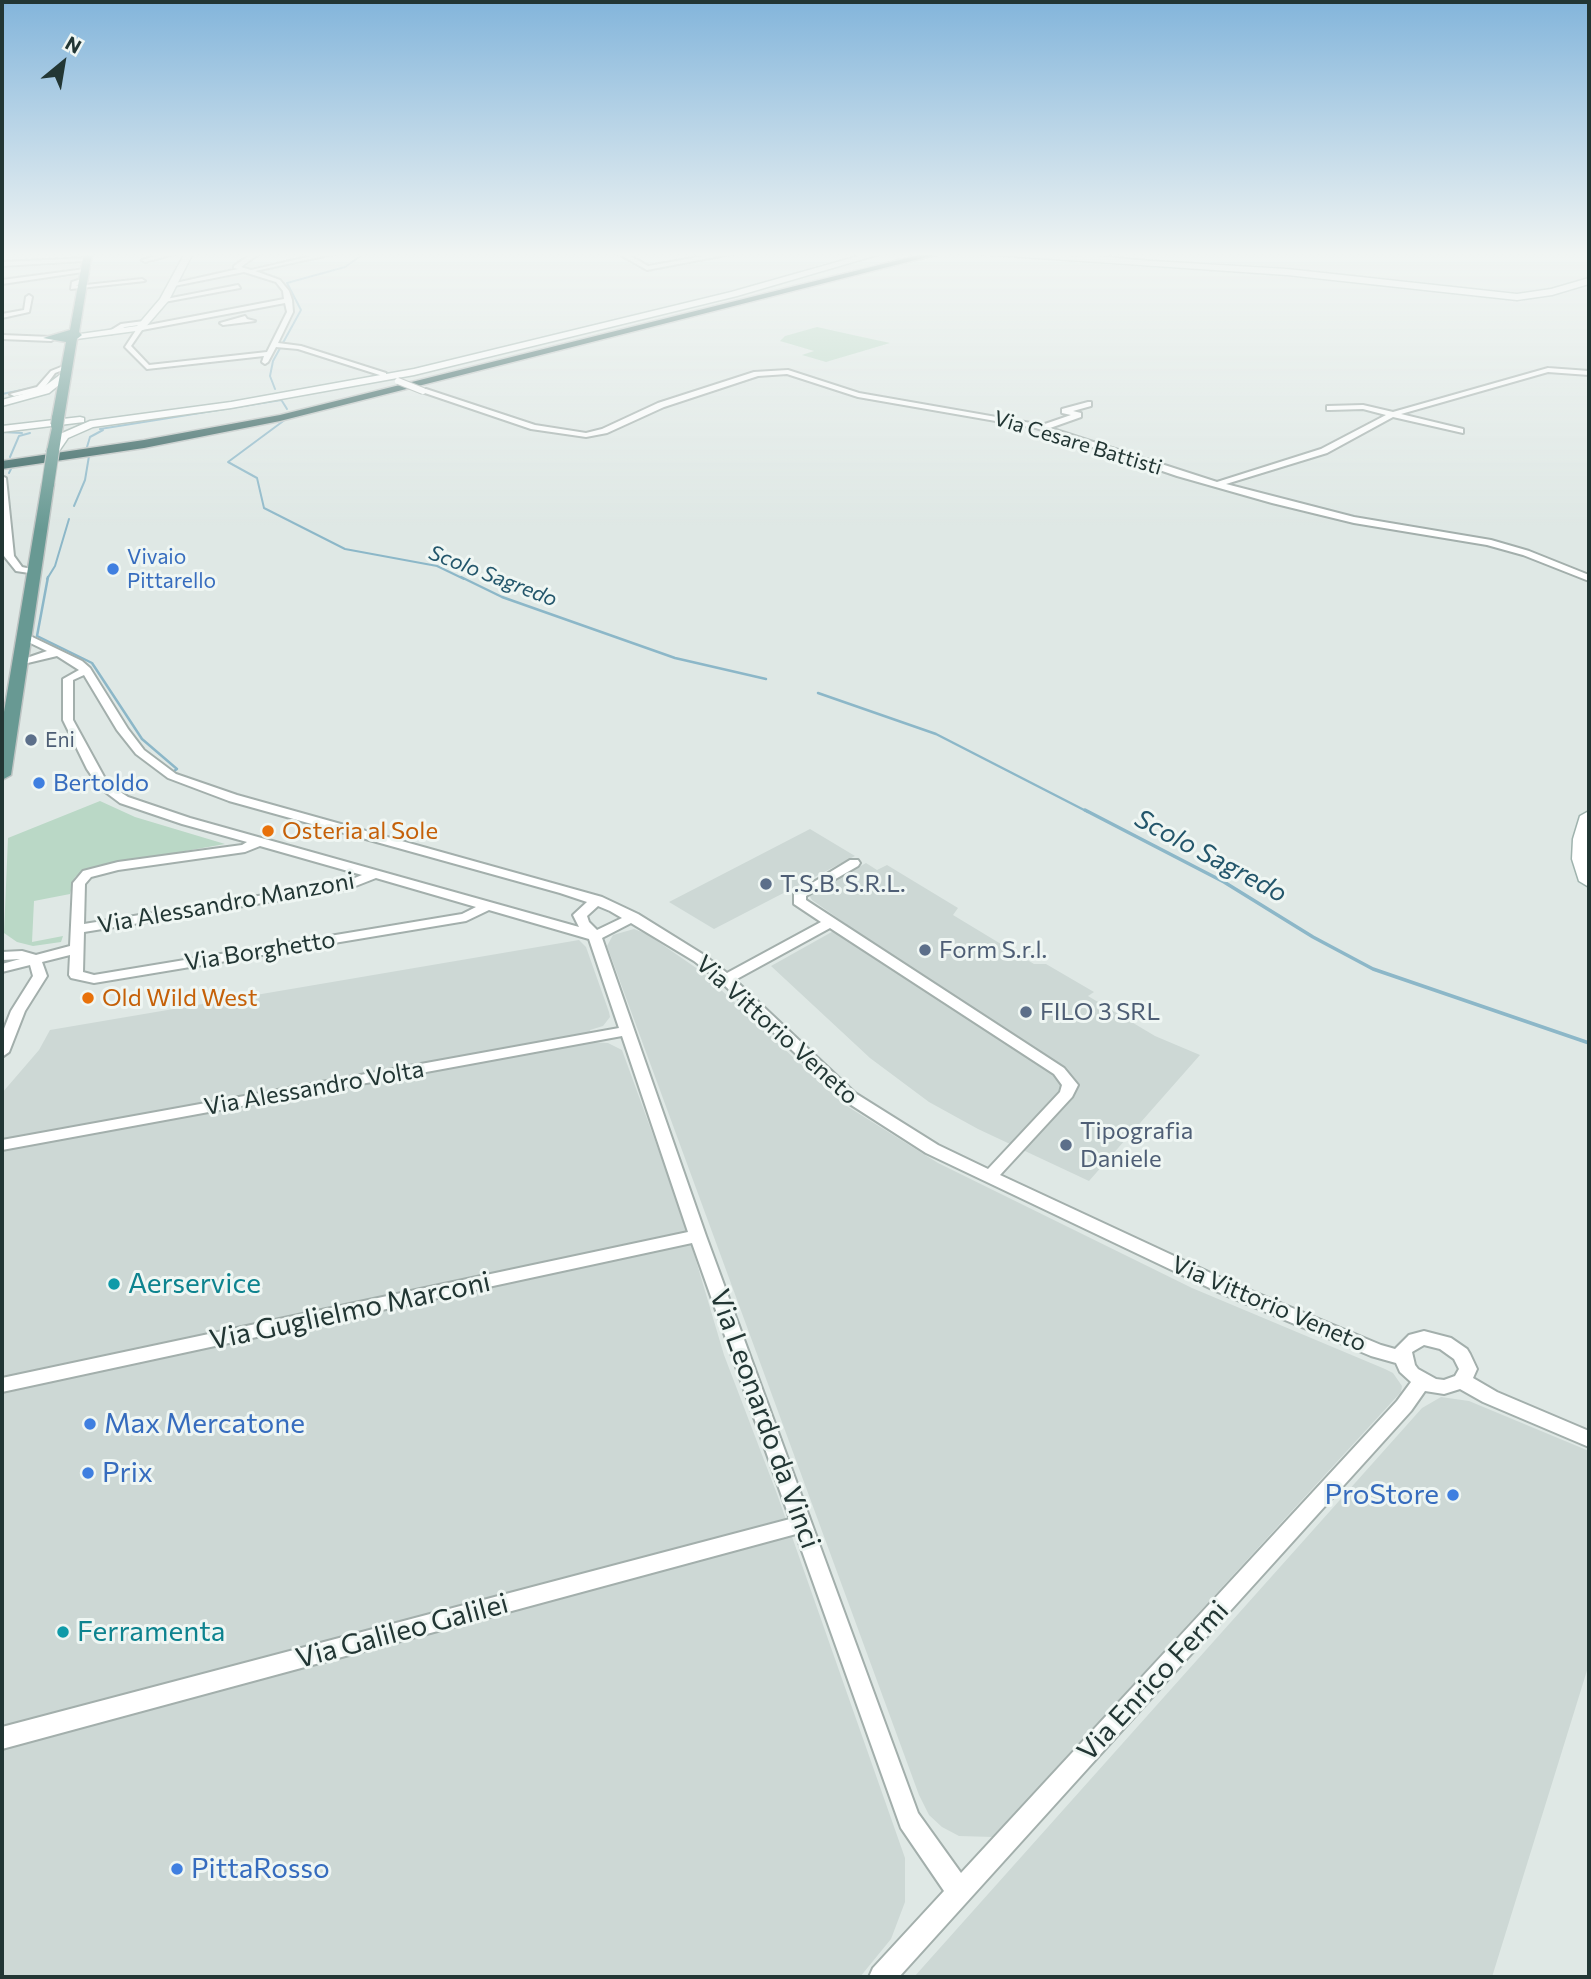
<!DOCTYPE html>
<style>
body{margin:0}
#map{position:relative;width:1591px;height:1979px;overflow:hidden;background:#dfe8e5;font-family:Commissioner,sans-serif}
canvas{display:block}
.frame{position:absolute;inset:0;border:4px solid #223634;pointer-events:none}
.north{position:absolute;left:28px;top:28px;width:70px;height:70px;-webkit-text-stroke:5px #eff6f3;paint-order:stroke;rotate:30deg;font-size:19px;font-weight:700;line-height:28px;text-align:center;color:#223634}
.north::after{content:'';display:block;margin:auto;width:24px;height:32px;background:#223634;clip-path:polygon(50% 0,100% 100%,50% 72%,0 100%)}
</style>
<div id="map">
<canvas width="1591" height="1979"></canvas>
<div class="frame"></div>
<div class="north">N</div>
</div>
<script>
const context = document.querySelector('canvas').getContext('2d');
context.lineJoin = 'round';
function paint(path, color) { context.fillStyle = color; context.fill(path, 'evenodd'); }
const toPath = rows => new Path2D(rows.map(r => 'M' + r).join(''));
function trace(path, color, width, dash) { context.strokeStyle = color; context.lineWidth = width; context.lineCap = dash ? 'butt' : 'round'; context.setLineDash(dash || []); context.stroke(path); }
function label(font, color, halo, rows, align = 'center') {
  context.font = font + ' Commissioner,sans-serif'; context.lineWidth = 6; context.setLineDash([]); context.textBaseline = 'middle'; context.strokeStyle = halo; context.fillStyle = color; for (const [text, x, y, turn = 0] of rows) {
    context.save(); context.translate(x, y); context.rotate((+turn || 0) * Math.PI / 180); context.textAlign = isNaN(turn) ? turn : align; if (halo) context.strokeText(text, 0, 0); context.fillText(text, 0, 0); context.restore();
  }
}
paint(toPath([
 [810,829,855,856,714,929,669,902],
 [866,863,877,870,887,865,958,908,953,915,1034,964,1046,964,1094,992,1088,996,1155,1036,1200,1055,1089,1181,978,1129,929,1102,870,1058,771,966,846,924,812,900,809,895],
 [634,929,647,934,702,972,842,1103,938,1163,1192,1288,1385,1369,1393,1373,1402,1386,1401,1392,993,1837,959,1836,942,1827,929,1815,919,1795,607,946,613,935],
 [579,940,586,947,609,1012,610,1017,603,1026,590,1030,592,1042,608,1043,622,1050,684,1220,724,1355,777,1494,905,1858,905,1902,891,1939,860,1977,2,1977,2,1093,39,1050,50,1030],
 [1441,1397,1469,1401,1589,1451,1589,1664,1492,1977,914,1977,1422,1408]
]), '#cdd8d5');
paint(toPath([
 [817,327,853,335,890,343,826,362,802,355,814,351,780,341,785,336],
 [100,801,135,817,225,844,90,868,75,877,70,894,34,901,32,942,63,936,61,942,33,946,17,942,4,933,8,838]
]), '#bad8c6');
trace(toPath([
 [275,389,270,376,273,361,301,310,287,283,345,267,365,253],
 [2,394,32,388],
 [282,401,287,409],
 [286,419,228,462,257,478,264,508,345,549,437,566,464,579],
 [100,429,281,400],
 [2,432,22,433],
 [87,447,90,437,103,430],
 [10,457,19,436,30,433],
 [9,473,11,469],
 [74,506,85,480,89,456],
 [47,579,55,566,69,519]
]), '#8cb7c8', 2);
trace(toPath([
 [48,577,37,636,92,663,142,739,177,769,174,771],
 [461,577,502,597,675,658,766,679],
 [818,693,936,734,1088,812]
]), '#8cb7c8', 2.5);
trace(toPath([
 [1085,810,1224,882,1313,937,1373,969,1589,1043]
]), '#8cb7c8', 3.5);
const street = toPath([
 [166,253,178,253,145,262,142,260,166,253],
 [253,253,260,253,241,267,251,270,325,253,338,253,255,271,280,280,289,291,292,300,293,312,278,343,301,346,386,373,386,377,298,349,276,347,268,362,265,364,262,362,264,356,147,369,125,347,138,327,284,299,283,291,276,282,244,272,174,286,171,284,238,269,234,268,234,266,253,253],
 [285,303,287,312,267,352,149,365,131,346,142,330,285,303],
 [617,253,625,253,648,266,721,253,736,253,647,270,617,253],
 [1043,253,1070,253,1145,261,1142,263,1043,253],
 [88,258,86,261,2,266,2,262,88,258],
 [85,269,83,272,2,284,2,280,85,269],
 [81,279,84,281,76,286,142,279,145,281,71,289,72,282,81,279],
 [238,285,240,288,164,302,161,300,238,285],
 [29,295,32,297,29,312,2,318,2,314,24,310,26,297,29,295],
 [245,316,247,319,255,321,223,325,220,323,245,316],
 [144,321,146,324,125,327,111,334,108,332,121,324,144,321],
 [2,335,51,337,54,339,51,341,2,339,2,335],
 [66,365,68,368,55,373,42,391,14,396,10,394,37,387,51,371,66,365],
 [1548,368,1589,371,1589,375,1548,372,1401,414,1463,429,1463,433,1393,417,1327,453,1226,484,1354,517,1491,540,1529,551,1589,575,1589,581,1523,555,1487,545,1354,523,1272,503,1177,476,1036,428,858,397,787,374,758,376,664,407,607,433,586,437,531,429,419,391,426,389,535,425,586,433,602,429,658,403,754,372,788,370,859,393,1042,425,1071,415,1062,413,1062,409,1088,402,1091,402,1091,406,1073,411,1081,413,1081,417,1050,428,1217,482,1321,449,1386,415,1363,409,1330,410,1327,410,1327,406,1363,405,1393,412,1548,368],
 [2,476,6,478,14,556,22,567,36,570,36,574,16,571,4,556,2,476],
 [24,633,82,661,90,668,128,729,144,750,176,774,237,795,602,897,638,914,704,955,727,973,821,922,794,904,794,894,850,860,858,860,860,863,858,866,806,896,806,900,1064,1068,1078,1085,1072,1097,1000,1175,1230,1282,1381,1345,1395,1349,1409,1335,1424,1331,1451,1338,1467,1349,1470,1354,1477,1369,1473,1378,1497,1392,1589,1431,1589,1447,1483,1402,1460,1389,1444,1394,1425,1391,1411,1411,899,1977,869,1977,873,1968,944,1891,901,1828,796,1534,2,1749,2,1727,790,1519,692,1243,2,1392,2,1378,688,1232,622,1036,2,1150,2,1140,619,1028,589,939,489,910,466,921,94,983,71,978,69,975,70,955,42,962,47,976,25,1011,9,1052,2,1057,2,1034,11,1011,33,976,30,965,2,972,2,964,20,959,2,960,2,952,22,951,36,955,70,946,73,883,83,871,118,862,242,845,247,842,182,824,120,803,100,788,87,769,63,720,63,679,79,670,57,656,15,666,15,662,47,651,20,638,19,636,24,633],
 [84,675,117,730,136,754,168,778,229,801,560,893,587,902,573,915,579,927,190,818,128,797,108,784,73,720,73,680,84,675],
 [260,846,362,875,345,882,84,924,85,884,91,877,118,870,245,852,260,846],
 [376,878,476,907,462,914,396,925,94,975,83,972,84,932,348,889,376,878],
 [598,906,610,911,622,918,597,930,589,922,587,916,598,906],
 [631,923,694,961,721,982,845,1101,926,1153,1218,1292,1371,1356,1396,1363,1400,1372,1411,1382,1397,1401,961,1873,918,1813,706,1236,602,938,631,923],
 [830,928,1054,1074,1062,1085,1060,1092,988,1169,938,1145,855,1093,735,980,830,928],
 [1424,1345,1440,1349,1454,1359,1459,1369,1455,1376,1444,1380,1436,1379,1418,1369,1415,1365,1412,1352,1424,1345]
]);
const secondary = toPath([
 [185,253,193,253,169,300,143,330,69,340,73,335,137,326,160,299,185,253],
 [869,253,884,253,737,296,414,375,231,408,93,427,68,438,57,454,47,451,60,434,90,421,231,402,414,369,731,292,869,253],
 [965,253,1018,253,1287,269,1517,294,1551,289,1589,278,1589,284,1552,295,1517,300,1287,275,965,253],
 [61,374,70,376,49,393,2,406,2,400,41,389,61,374],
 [80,417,84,418,84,422,2,432,2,426,80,417],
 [1589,811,1589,887,1579,881,1572,859,1573,839,1580,816,1589,811]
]);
const primary = toPath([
 [84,253,92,253,79,332,82,335,77,339,64,418,58,421,52,418,66,342,43,338,70,330,84,253],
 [53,423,63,425,59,451,53,455,47,451,53,423],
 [48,480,54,484,11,775,2,780,2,724,42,484,48,480]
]);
const highway = toPath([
 [927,253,943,253,280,421,144,448,2,469,2,461,144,440,280,415,927,253]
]);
trace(street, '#a3afac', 4);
trace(secondary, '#9fb3ae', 3);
trace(primary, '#bdc3c2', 3);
trace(highway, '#bdc3c2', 3);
paint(street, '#fff');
paint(secondary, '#fff');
paint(primary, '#689993');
paint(highway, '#315f5c');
const streetBridge = toPath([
 [398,381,423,391]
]);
const primaryBridge = toPath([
 [57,425,58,418],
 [48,484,53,451]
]);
trace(streetBridge, '#a3afac', 8, []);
trace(primaryBridge, '#bdc3c2', 14, []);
trace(streetBridge, '#fff', 6);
trace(primaryBridge, '#689993', 12);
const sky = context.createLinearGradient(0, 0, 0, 530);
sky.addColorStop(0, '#83b5db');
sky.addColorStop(0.48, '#f1f5f3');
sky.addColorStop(1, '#f1f5f300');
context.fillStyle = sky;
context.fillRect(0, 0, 1591, 530);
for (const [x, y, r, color] of [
 [113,569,7,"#3f7fe0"],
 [31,740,7,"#5c6f8a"],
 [39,783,7,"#3f7fe0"],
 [268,831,7,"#e8710a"],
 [766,884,7,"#5c6f8a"],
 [925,950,7,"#5c6f8a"],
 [88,998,7,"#e8710a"],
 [1026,1012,7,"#5c6f8a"],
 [1066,1145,7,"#5c6f8a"],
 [114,1284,7,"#0f9aa8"],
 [90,1424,7,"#3f7fe0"],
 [88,1473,7,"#3f7fe0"],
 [1453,1495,7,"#3f7fe0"],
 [63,1632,7,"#0f9aa8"],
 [177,1869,7,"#3f7fe0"]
]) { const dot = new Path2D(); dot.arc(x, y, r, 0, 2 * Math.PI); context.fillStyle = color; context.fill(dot); trace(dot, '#eff6f3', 2.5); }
label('21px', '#223634', '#eff6f3', [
 ["Via Cesare Battisti",1078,443,17]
]);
label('21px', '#366cbe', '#eff6f3', [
 ["Vivaio",127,557],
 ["Pittarello",127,581]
], 'left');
label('italic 21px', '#23566b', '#eff6f3', [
 ["Scolo Sagredo",493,576,21]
]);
label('21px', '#4e5e75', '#eff6f3', [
 ["Eni",45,740]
], 'left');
label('24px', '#366cbe', '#eff6f3', [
 ["Bertoldo",53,783]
], 'left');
label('24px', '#c56008', '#eff6f3', [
 ["Osteria al Sole",282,831],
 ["Old Wild West",102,998]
], 'left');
label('24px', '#4e5e75', '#eff6f3', [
 ["T.S.B. S.R.L.",780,884],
 ["Form S.r.l.",939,950],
 ["FILO 3 SRL",1040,1012],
 ["Tipografia",1080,1131],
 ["Daniele",1080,1159]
], 'left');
label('24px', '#223634', '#eff6f3', [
 ["Via Alessandro Manzoni",226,903,-10],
 ["Via Borghetto",260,951,-9],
 ["Via Vittorio Veneto",777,1030,42],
 ["Via Alessandro Volta",314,1088,-10],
 ["Via Vittorio Veneto",1269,1304,23]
]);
label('italic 26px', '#23566b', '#eff6f3', [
 ["Scolo Sagredo",1211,856,28]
]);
label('28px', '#0d838f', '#eff6f3', [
 ["Aerservice",128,1284],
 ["Ferramenta",77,1632]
], 'left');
label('28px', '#223634', '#eff6f3', [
 ["Via Guglielmo Marconi",350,1311,-12],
 ["Via Leonardo da Vinci",765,1419,70],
 ["Via Galileo Galilei",402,1631,-15],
 ["Via Enrico Fermi",1153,1681,-47]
]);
label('28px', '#366cbe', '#eff6f3', [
 ["Max Mercatone",104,1424],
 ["Prix",102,1473],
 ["ProStore",1439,1495,"right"],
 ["PittaRosso",191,1869]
], 'left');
</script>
